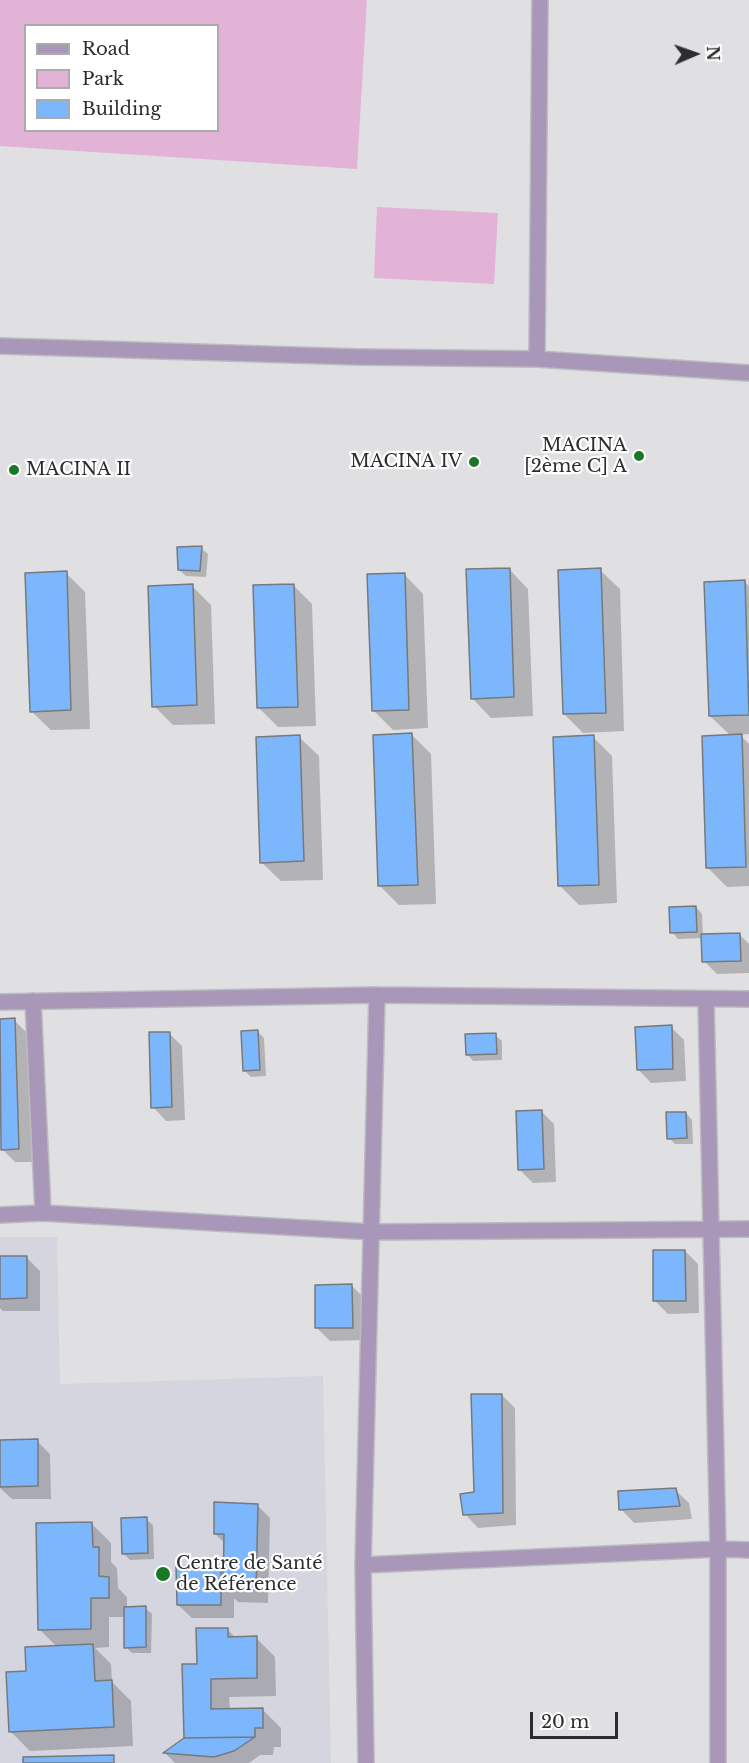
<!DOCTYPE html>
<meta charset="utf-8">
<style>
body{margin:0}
#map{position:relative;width:749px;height:1763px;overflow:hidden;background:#e0e0e3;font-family:"Libre Baskerville",serif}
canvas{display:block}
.legend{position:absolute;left:24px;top:24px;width:195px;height:108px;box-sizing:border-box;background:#fff;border:2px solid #ababab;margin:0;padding:8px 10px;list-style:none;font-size:18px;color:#2c2d2e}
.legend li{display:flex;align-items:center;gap:12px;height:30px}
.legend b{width:30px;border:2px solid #ababab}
.north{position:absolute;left:665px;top:24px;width:60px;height:60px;-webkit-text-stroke:4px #fff;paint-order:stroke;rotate:88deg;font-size:16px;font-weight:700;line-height:24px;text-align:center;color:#2c2d2e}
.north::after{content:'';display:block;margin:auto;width:21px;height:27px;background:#2c2d2e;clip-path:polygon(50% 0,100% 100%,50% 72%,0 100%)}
.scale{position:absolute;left:530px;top:1712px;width:88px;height:27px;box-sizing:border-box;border:3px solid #2c2d2e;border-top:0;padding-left:8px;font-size:18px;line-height:21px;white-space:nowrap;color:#2c2d2e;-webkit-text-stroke:4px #fff;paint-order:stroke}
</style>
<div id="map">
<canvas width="749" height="1763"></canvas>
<ul class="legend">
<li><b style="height:8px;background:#a897b9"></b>Road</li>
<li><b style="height:16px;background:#e3b2d7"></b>Park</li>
<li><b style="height:16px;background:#7cb6fc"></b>Building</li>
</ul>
<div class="north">N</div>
<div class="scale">20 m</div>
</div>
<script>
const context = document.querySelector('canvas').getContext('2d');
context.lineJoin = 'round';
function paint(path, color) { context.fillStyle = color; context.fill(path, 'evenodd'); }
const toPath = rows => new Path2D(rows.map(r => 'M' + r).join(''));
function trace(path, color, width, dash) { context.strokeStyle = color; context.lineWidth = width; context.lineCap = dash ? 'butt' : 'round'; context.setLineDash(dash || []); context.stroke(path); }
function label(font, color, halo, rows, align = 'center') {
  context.font = font + ' "Libre Baskerville",serif'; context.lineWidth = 4.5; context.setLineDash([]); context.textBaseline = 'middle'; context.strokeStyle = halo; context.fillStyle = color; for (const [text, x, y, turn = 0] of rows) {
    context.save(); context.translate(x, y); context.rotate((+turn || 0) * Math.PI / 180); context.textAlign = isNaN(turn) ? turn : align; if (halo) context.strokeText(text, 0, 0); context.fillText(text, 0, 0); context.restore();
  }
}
paint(toPath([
 [0,1237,57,1237,60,1384,323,1376,331,1763,0,1763]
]), '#d4d5df');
paint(toPath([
 [0,0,367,0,357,169,0,146],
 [26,26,218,26,218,130,26,130],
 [377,207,498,213,494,284,374,278]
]), '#e3b2d7');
paint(toPath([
 [201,548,208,554,206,577,186,576,179,570],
 [509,569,528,589,533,716,491,718,472,698],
 [600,570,620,589,624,731,583,733,564,714],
 [66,573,85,592,90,729,51,730,31,711],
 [404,574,423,594,428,728,393,730,373,710],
 [745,582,749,586,749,734,740,735,749,744,749,886,727,887,708,868,731,736,710,716],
 [293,585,312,604,316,726,278,727,259,708],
 [192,586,211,605,215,724,173,725,154,706],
 [412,735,431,754,436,904,399,905,380,886],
 [299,737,319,756,323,880,281,881,261,862],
 [593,737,612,756,617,903,579,905,560,886],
 [696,907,702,914,703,936,739,934,749,944,749,973,717,974,704,961,703,938,678,939,672,932],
 [0,1020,14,1020,27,1033,32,1162,15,1162,2,1149],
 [671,1027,684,1040,686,1081,651,1083,638,1069],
 [258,1032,264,1038,266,1076,251,1077,244,1070],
 [169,1033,182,1046,185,1120,166,1121,153,1107],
 [495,1035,502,1041,502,1060,473,1061,467,1054],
 [541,1111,554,1124,556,1182,533,1183,520,1170],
 [686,1113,692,1120,693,1144,675,1144,669,1138],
 [685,1251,698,1264,699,1313,668,1314,655,1301],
 [26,1257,40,1271,40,1311,3,1311,0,1308,0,1258],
 [352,1286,365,1299,365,1340,330,1341,317,1328],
 [502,1395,515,1408,516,1525,478,1528,465,1514,475,1494],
 [0,1441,37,1441,50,1454,51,1499,12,1499,0,1488],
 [675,1490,689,1503,692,1519,634,1523,621,1509],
 [257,1505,270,1518,268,1603,238,1602,234,1598,234,1618,192,1618,178,1605,221,1567,225,1571,226,1544,215,1534],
 [146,1519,153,1525,154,1559,130,1560,123,1553],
 [92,1524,111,1543,111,1562,117,1568,118,1588,127,1597,127,1608,145,1608,152,1614,151,1653,132,1653,126,1647,125,1617,109,1617,109,1647,95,1648,111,1664,112,1682,131,1701,133,1746,30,1751,11,1732,27,1672,57,1647,39,1629],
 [227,1629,236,1638,256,1638,275,1657,276,1696,229,1697,230,1710,262,1709,281,1728,281,1747,274,1747,273,1755,260,1755,249,1763,175,1763,165,1753,185,1738,198,1665]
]), '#0003');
const building = toPath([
 [202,546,200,571,178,570,177,547,202,546],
 [510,568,514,697,471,699,466,569,510,568],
 [601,568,606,713,563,714,558,570,601,568],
 [67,571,71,710,30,712,25,573,67,571],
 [405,573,409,710,372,711,367,574,405,573],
 [745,580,749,715,709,716,704,582,745,580],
 [193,584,197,705,152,707,148,586,193,584],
 [294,584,298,707,257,708,253,585,294,584],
 [412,733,418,885,378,886,373,735,412,733],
 [742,734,746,867,706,868,702,736,742,734],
 [300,735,304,861,260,863,256,737,300,735],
 [594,735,599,885,558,886,553,737,594,735],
 [696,906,697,932,670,933,669,907,696,906],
 [740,933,741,961,702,962,701,934,740,933],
 [15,1018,19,1149,1,1150,0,1019,15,1018],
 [672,1025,673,1069,637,1070,635,1027,672,1025],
 [258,1030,260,1070,243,1071,241,1031,258,1030],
 [149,1032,170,1032,172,1107,151,1108,149,1032],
 [496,1033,497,1054,466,1055,465,1034,496,1033],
 [542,1110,544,1169,518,1170,516,1111,542,1110],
 [666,1112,686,1112,687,1138,667,1139,666,1112],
 [653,1250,685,1250,686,1301,653,1301,653,1250],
 [0,1256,27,1256,27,1298,0,1299,0,1256],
 [352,1284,353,1328,315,1328,315,1285,352,1284],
 [471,1394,502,1394,503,1513,463,1515,460,1494,474,1492,471,1394],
 [38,1439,38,1486,0,1487,0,1440,38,1439],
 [676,1488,680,1506,619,1510,618,1491,676,1488],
 [214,1502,258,1504,256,1590,223,1589,224,1534,214,1534,214,1502],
 [147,1517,148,1553,122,1554,121,1518,147,1517],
 [92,1522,93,1547,99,1547,99,1576,109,1577,109,1598,91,1598,91,1629,38,1630,36,1523,92,1522],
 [221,1565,221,1605,177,1605,176,1566,221,1565],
 [146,1606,146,1647,124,1648,124,1607,146,1606],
 [196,1628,228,1628,228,1637,257,1636,257,1678,211,1679,211,1709,263,1708,263,1728,255,1728,255,1737,184,1738,182,1664,197,1664,196,1628],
 [93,1644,95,1681,112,1680,114,1727,9,1732,6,1672,26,1671,25,1647,93,1644],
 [255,1737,234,1751,214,1757,163,1753,184,1738,255,1737],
 [114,1755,114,1763,23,1763,23,1757,114,1755]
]);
paint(building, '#7cb6fc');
trace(building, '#77797b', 1.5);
const street = toPath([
 [0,346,359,357,537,359,749,373],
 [537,359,540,0],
 [33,1001,43,1213],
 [706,1001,718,1549,718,1763],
 [0,1002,377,995,749,999],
 [0,1215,43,1213,373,1232,749,1229],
 [363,1565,718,1549,749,1550],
 [366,1763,363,1565,377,995]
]);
trace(street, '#bcbcbf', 18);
trace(street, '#a897b9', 15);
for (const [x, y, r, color] of [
 [639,456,6,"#1a7726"],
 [474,462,6,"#1a7726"],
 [14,470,6,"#1a7726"],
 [163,1574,8,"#1a7726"]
]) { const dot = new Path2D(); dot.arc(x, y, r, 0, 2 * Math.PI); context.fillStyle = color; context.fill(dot); trace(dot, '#fff', 2); }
label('18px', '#2c2d2e', '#fff', [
 ["MACINA",627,446],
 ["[2ème C] A",627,467],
 ["MACINA IV",462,462],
 ["MACINA II",26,470,"left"],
 ["Centre de Santé",176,1564,"left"],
 ["de Référence",176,1585,"left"]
], 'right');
</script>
